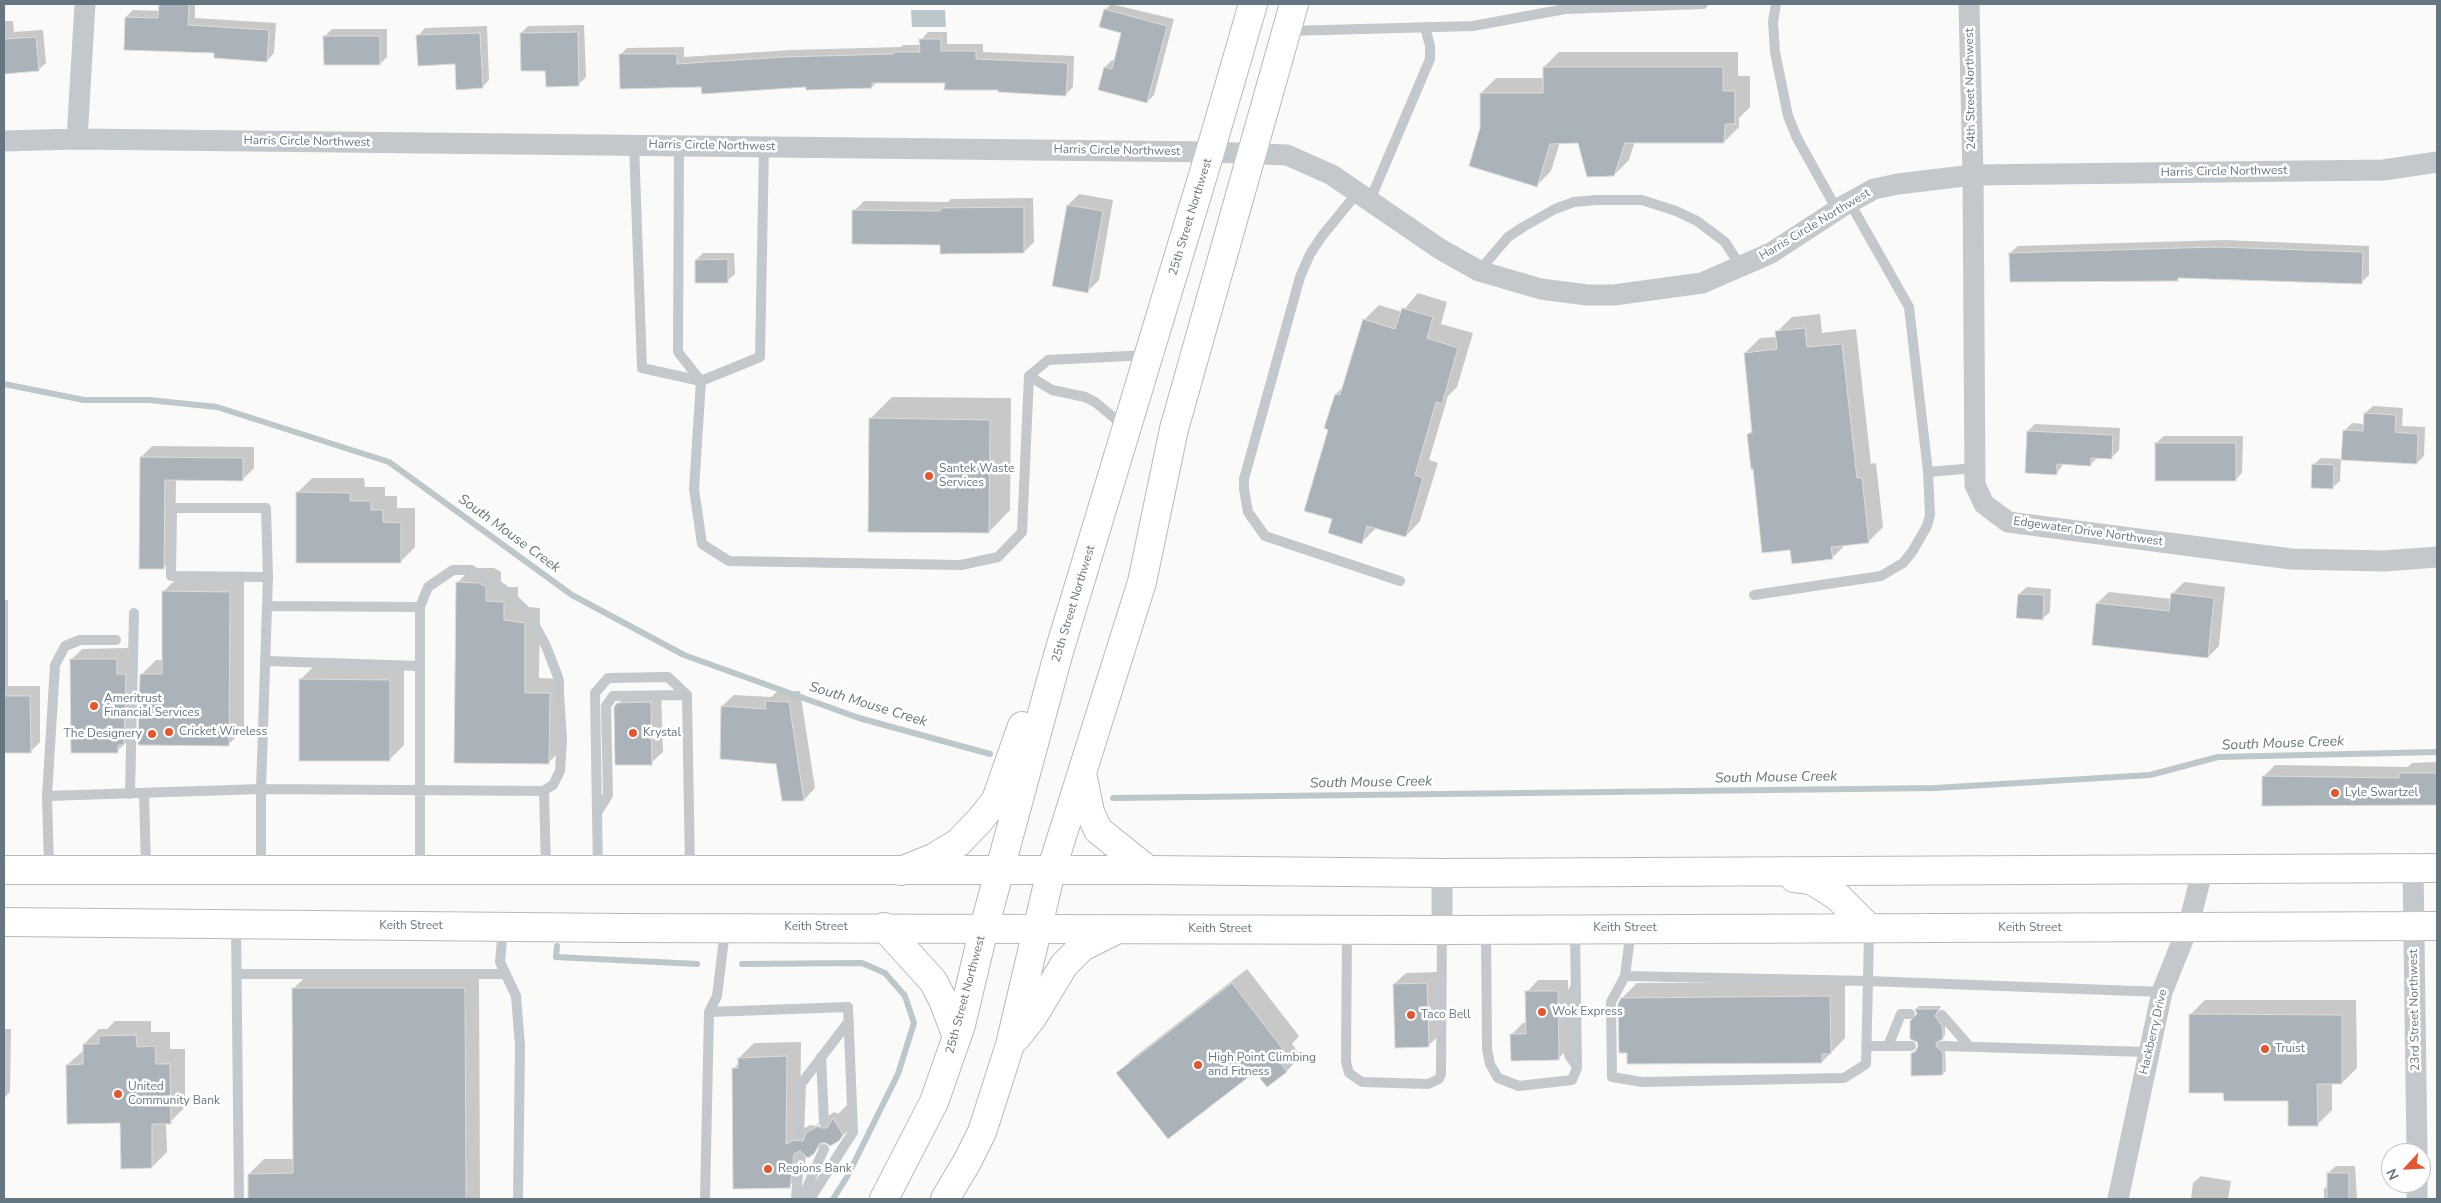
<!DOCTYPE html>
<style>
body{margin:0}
#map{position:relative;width:2441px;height:1203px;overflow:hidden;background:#fafaf8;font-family:"Nunito Sans",sans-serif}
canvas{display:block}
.frame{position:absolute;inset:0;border:5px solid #657683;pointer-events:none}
.north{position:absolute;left:2381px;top:1143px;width:50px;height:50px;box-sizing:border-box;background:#fff;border:1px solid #c1c8cd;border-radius:50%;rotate:245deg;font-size:14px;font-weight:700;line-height:20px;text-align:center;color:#657683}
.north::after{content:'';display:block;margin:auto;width:18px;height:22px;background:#e4572e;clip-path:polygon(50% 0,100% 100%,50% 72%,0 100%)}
</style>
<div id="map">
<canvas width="2441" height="1203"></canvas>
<div class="frame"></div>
<div class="north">N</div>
</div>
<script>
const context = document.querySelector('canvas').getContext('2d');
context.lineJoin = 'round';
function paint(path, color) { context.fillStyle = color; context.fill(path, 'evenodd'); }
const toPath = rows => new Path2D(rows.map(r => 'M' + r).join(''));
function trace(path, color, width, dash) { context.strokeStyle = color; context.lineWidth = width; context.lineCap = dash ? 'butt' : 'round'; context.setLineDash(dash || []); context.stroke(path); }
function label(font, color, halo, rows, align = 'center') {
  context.font = font + ' "Nunito Sans",sans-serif'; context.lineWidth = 5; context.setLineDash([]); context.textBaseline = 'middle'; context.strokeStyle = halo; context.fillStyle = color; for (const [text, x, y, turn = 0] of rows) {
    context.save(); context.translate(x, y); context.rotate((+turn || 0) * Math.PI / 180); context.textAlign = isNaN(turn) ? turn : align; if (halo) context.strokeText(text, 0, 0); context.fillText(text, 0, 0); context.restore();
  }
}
paint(toPath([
 [911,10,945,10,946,27,912,27]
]), '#bbc7cb');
paint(toPath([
 [160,4,195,4,195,18,276,23,274,53,267,61,216,52,126,17,133,10,160,11],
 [1111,4,1174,19,1154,95,1147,102,1105,67,1112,60,1115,61,1122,32,1105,10],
 [4,21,13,21,14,32,43,30,46,63,38,70,4,73],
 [584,25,586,77,578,85,546,70,521,33,528,26],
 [487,26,489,80,482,87,456,63,418,36,425,28],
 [332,29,387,29,387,57,380,64,325,36],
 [928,32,947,32,947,44,983,44,983,52,1074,56,1073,87,1066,94,946,82,877,82,872,87,702,86,620,55,627,48,684,47,684,57,791,50,901,47,903,45,921,45,921,40],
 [1559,52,1738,52,1738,76,1750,76,1750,107,1739,118,1739,127,1724,142,1635,141,1629,160,1614,175,1579,142,1560,142,1551,171,1536,186,1481,128,1481,93,1496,78,1544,78,1544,67],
 [1079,194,1113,200,1099,280,1088,291,1068,205],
 [1033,198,1034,242,1024,252,941,244,854,211,864,201,948,202,951,199],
 [2224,240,2369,246,2369,275,2361,283,2180,277,2177,279,2010,253,2018,246],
 [703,253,734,253,735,274,727,281,696,260],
 [1418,293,1447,302,1441,324,1473,333,1457,387,1448,396,1429,460,1438,463,1420,521,1406,536,1377,527,1362,542,1334,518,1330,429,1336,394,1344,386,1364,320,1379,305,1402,312],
 [1820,314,1822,333,1856,329,1871,464,1876,463,1883,527,1868,542,1846,544,1832,558,1791,548,1754,467,1748,434,1753,430,1745,353,1760,338,1777,337,1777,332,1792,317],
 [892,397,1011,398,1010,510,989,532,870,419],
 [2373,406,2403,408,2402,426,2425,427,2424,456,2417,463,2341,459,2340,481,2332,488,2313,465,2321,458,2343,459,2344,431,2352,423,2365,424,2365,413],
 [2035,424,2120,428,2119,450,2112,457,2098,457,2090,465,2064,463,2057,473,2028,431],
 [2164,436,2243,436,2242,473,2235,480,2156,443],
 [152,446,254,447,254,468,243,479,176,479,175,557,164,568,141,457],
 [312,478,364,478,365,487,385,487,385,496,397,496,397,508,415,508,415,547,400,562,297,493],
 [472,568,494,568,501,572,501,587,518,587,518,606,540,608,539,678,564,679,564,747,549,762,457,583],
 [179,576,244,577,244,729,229,744,141,675,156,660,163,660,164,591],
 [2184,582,2225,587,2219,646,2208,657,2097,603,2109,592,2172,599,2172,594],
 [2027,587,2051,589,2050,612,2042,619,2019,594],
 [4,600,8,600,8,686,40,686,40,742,30,752,4,752],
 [128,648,129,740,117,751,71,660,82,649],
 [315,665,404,665,404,745,389,760,300,680],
 [778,691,800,691,815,788,804,800,777,763,722,706,734,695,771,697],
 [629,692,661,692,663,752,651,763,618,704],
 [2437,762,2437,803,2263,804,2263,777,2275,765,2408,767,2412,763],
 [1247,969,1299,1036,1292,1044,1301,1056,1287,1071,1268,1086,1256,1070,1118,1073,1133,1058],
 [1438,972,1440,1034,1429,1045,1394,984,1406,973],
 [308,974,479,974,480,1199,249,1199,249,1174,264,1159,294,1159,293,989],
 [1538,980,1568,980,1570,1047,1559,1058,1511,1035,1523,1023,1527,1023,1527,992],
 [1845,982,1845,1038,1822,1062,1622,998,1637,983],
 [2205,1000,2356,1000,2357,1068,2342,1083,2332,1083,2332,1110,2317,1125,2289,1100,2225,1092,2190,1015],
 [1919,1006,1941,1006,1938,1012,1945,1022,1945,1035,1939,1043,1945,1049,1946,1071,1942,1074,1912,1053,1918,1048,1918,1015,1916,1009],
 [115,1021,151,1021,151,1032,170,1032,170,1049,185,1049,185,1107,170,1122,166,1122,167,1152,152,1167,122,1122,67,1065,84,1050,84,1044,99,1029,107,1029],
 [4,1029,11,1029,10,1092,4,1098],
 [801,1042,800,1131,810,1125,815,1126,834,1112,838,1114,848,1104,854,1125,838,1140,825,1141,813,1153,806,1156,804,1171,789,1186,733,1069,739,1063,739,1058,754,1043],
 [823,1122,824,1124,812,1131,816,1126],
 [2336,1166,2355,1166,2357,1199,2324,1199,2324,1189,2328,1185,2328,1173],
 [2201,1176,2231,1181,2228,1199,2191,1199,2193,1183]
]), '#0003');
trace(toPath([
 [4,384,84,400,149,400,217,407,389,462,572,595,684,655,859,718,990,754],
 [1113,798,1935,788,2150,775,2218,757,2437,752],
 [557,946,556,957,697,964],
 [742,964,862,963,885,973,905,996,914,1023,898,1074,847,1177,833,1199]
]), '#bbc7cb', 6);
const building = toPath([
 [159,4,189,4,188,25,269,30,267,62,214,58,214,53,124,50,125,17,158,18,159,4],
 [1104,9,1167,26,1147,103,1098,90,1104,67,1112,69,1121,33,1099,27,1104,9],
 [578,32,579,86,546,87,545,71,521,71,520,33,578,32],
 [480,33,483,88,456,90,455,64,418,66,416,35,480,33],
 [323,36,380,36,380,65,324,65,323,36],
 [36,37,39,71,4,74,4,39,36,37],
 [919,39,941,39,941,51,976,51,976,59,1068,63,1066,96,998,92,998,90,944,90,945,83,872,83,872,88,806,90,806,87,702,94,701,87,620,89,619,54,677,54,677,64,783,57,894,54,894,52,920,52,919,39],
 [1543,67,1723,67,1723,91,1735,91,1735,124,1725,124,1724,143,1625,143,1614,176,1587,177,1578,143,1550,144,1537,187,1469,166,1480,128,1480,93,1543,93,1543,67],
 [1067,205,1103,211,1088,293,1052,286,1067,205],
 [1024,207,1024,253,940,254,940,245,852,244,852,210,940,211,940,208,1024,207],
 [2216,247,2363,252,2362,284,2178,278,2178,281,2010,282,2009,253,2216,247],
 [728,259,728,283,695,283,695,260,728,259],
 [1402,308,1433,317,1427,338,1458,348,1442,404,1436,402,1415,475,1423,478,1406,537,1367,526,1362,544,1328,533,1332,519,1304,511,1328,430,1324,428,1335,394,1340,395,1363,319,1395,329,1402,308],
 [1805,328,1807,347,1842,344,1857,478,1862,478,1869,543,1831,547,1833,559,1792,564,1790,550,1762,553,1753,469,1751,469,1747,434,1752,433,1744,353,1777,349,1775,331,1805,328],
 [2364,413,2396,415,2395,432,2418,434,2417,464,2341,460,2343,430,2363,431,2364,413],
 [869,418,990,420,989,533,868,532,869,418],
 [2027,431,2113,435,2112,459,2091,458,2091,466,2057,464,2057,475,2025,473,2027,431],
 [2155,443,2236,443,2236,481,2155,481,2155,443],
 [140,457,243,458,243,481,165,480,164,569,139,569,140,457],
 [2312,464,2334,465,2333,489,2311,488,2312,464],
 [296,492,350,493,350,501,371,501,371,510,383,510,383,522,401,523,401,563,296,563,296,492],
 [456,582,479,583,486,587,486,601,504,602,504,620,525,623,525,693,550,693,549,764,454,763,456,582],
 [162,591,230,592,229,746,138,745,140,674,162,674,162,591],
 [2171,593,2214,598,2208,658,2092,645,2096,603,2169,611,2171,593],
 [2018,594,2044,595,2043,620,2016,618,2018,594],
 [70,659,117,659,117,674,126,674,124,745,118,745,118,753,71,753,70,659],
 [299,679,390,680,390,761,299,761,299,679],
 [4,696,30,696,31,753,4,753,4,696],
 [765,701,789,702,804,801,782,801,776,764,720,759,721,706,766,709,765,701],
 [651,702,652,765,615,765,614,707,617,703,651,702],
 [2399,773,2437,773,2437,805,2262,806,2262,776,2399,778,2399,773],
 [1232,983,1285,1052,1277,1058,1287,1072,1267,1087,1255,1072,1168,1139,1116,1073,1232,983],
 [1427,983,1429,1047,1395,1048,1393,984,1427,983],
 [292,988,465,988,466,1199,248,1199,248,1174,293,1173,292,988],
 [1525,991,1558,991,1559,1060,1511,1061,1510,1034,1526,1034,1525,991],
 [1830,996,1831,1054,1822,1054,1822,1063,1627,1064,1627,1053,1619,1053,1618,1004,1621,998,1830,996],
 [1915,1009,1939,1009,1935,1016,1942,1026,1943,1039,1937,1042,1936,1046,1943,1053,1943,1075,1911,1076,1911,1053,1915,1052,1918,1046,1917,1042,1910,1039,1910,1021,1917,1014,1915,1009],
 [2189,1014,2342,1015,2342,1084,2317,1084,2318,1126,2288,1126,2288,1101,2224,1101,2223,1093,2189,1093,2189,1014],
 [136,1035,137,1047,155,1046,156,1064,170,1064,171,1124,152,1124,152,1168,121,1169,120,1123,67,1124,66,1065,83,1064,83,1044,99,1044,99,1036,136,1035],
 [787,1056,786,1144,794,1140,803,1141,806,1133,818,1126,821,1128,827,1128,833,1118,843,1135,839,1141,830,1146,826,1143,820,1143,814,1154,808,1158,800,1151,794,1154,790,1188,733,1189,732,1068,738,1068,738,1058,787,1056],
 [2327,1173,2349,1173,2349,1199,2327,1199,2327,1173]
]);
paint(building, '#aab3b9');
trace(building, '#dcdcda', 1);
const primary = toPath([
 [4,870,1148,870,1442,873,2437,868],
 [1794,878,1811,880,1837,896,1869,928],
 [4,922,622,928,1442,930,2437,926]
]);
const trunk = toPath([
 [1082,773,1090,812,1098,830,1148,870],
 [901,871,933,858,958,843,980,820,996,800,1022,726],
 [884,927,933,981,943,1000,957,1037],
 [1016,1038,1032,1018,1064,965,1082,947,1118,929],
 [884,1199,934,1102,961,1025,984,928,1058,655,1210,152,1253,4],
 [945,1199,967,1162,982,1132,1010,1045,1051,871,1142,582,1174,429,1294,4]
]);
trace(primary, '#b5babe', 30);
trace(trunk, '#b4b9bd', 30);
trace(toPath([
 [1776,4,1773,22,1775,52,1788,116,1797,138,1837,210],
 [1288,31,1473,26,1565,9,1703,4],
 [634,145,642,368,701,381,760,357,764,147],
 [679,146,678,352,701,381,694,489,702,544,729,561,961,565,998,557,1022,532,1029,376],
 [1358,192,1322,236,1310,254,1300,277,1244,479,1244,489,1248,512,1265,536,1400,581],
 [1370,200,1430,59,1430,46,1425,27],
 [1479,271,1508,237,1523,227,1555,209,1574,202,1596,200,1642,200,1676,211,1697,221,1725,242,1741,267],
 [1125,427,1095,402,1085,397,1052,390,1029,376,1048,360,1148,355],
 [1928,472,1975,468],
 [1754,595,1881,576,1903,563,1912,552,1927,526,1930,515,1928,472,1909,307,1850,203],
 [267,606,420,607],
 [267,661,419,666],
 [144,793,146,869],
 [130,794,134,613],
 [47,796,55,665,65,646,80,640,116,640],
 [598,811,608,795,606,706,613,696,687,695],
 [49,868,47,796,261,789,268,577,266,508,172,508,171,576,268,577],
 [261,869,261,789,544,791,546,869],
 [420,869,420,607,428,587,453,570,471,570,502,588,528,613,546,646,558,677,562,740,560,771,553,785,543,791],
 [598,870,595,693,608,678,668,677,687,695,690,869],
 [236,925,239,1199],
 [503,929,500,962,516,996,520,1046,518,1199],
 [1869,929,1868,981,2162,992],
 [1347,931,1346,1062,1349,1073,1362,1082,1428,1084,1439,1079,1441,1074,1442,930],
 [1486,931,1487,1049,1490,1064,1498,1078,1519,1086,1572,1080,1577,1068,1575,931],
 [237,974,506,974],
 [1625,976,1868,981,1866,1064,1844,1078,1642,1082,1612,1077,1611,1002,1625,976,1631,929],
 [1576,986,1568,1001,1569,1055,1577,1067],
 [709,1012,848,1007,853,1132,810,1199],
 [1942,1015,1970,1047],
 [1866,1046,1911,1046],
 [1888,1046,1901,1014,1910,1014],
 [1943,1046,2148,1052],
 [821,1057,824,1122],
 [799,1135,801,1084,849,1021],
 [705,1199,709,1012,717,996,725,930],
 [796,1199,799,1158],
 [802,1199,824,1149]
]), '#c3c8cc', 10);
trace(toPath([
 [1969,4,1973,175,1975,485,1984,504,2008,522,2291,559,2384,561,2437,557],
 [77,139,85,4],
 [4,141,77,139,1210,152,1287,155,1332,175,1440,249,1479,271,1541,289,1587,295,1614,295,1702,283,1771,253,1843,206,1874,189,1898,184,1973,175,2384,170,2437,162],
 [2413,867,2417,1153],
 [1442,930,1442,873],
 [2417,1183,2417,1199],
 [2118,1199,2162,992,2188,927,2203,869]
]), '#c3c8cc', 21);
trace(primary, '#fff', 28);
trace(trunk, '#fff', 28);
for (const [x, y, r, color] of [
 [929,476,5,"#e4572e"],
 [94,706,5,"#e4572e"],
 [169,732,5,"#e4572e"],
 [633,733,5,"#e4572e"],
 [152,734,5,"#e4572e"],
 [2335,793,5,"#e4572e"],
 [1542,1012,5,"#e4572e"],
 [1411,1015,5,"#e4572e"],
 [2265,1049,5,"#e4572e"],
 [1198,1065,5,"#e4572e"],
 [118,1094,5,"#e4572e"],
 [768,1169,5,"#e4572e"]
]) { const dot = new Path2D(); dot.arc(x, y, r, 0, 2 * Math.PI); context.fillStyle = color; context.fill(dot); trace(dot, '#fff', 2); }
label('12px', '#657683', '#fff', [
 ["24th Street Northwest",1971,89,-91],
 ["Harris Circle Northwest",307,142,1],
 ["Harris Circle Northwest",712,146,1],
 ["Harris Circle Northwest",1117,151,1],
 ["Harris Circle Northwest",2224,172,-1],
 ["25th Street Northwest",1191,217,-73],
 ["Harris Circle Northwest",1815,225,-31],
 ["Edgewater Drive Northwest",2088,532,8],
 ["25th Street Northwest",1074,604,-73],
 ["Keith Street",411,926],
 ["Keith Street",816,927],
 ["Keith Street",1625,928],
 ["Keith Street",2030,928],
 ["Keith Street",1220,929],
 ["25th Street Northwest",966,995,-75],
 ["23rd Street Northwest",2415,1010,-91],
 ["Hackberry Drive",2154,1032,-77]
]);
label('12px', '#657683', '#fff', [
 ["Santek Waste",939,469],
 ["Services",939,483],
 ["Ameritrust",104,699],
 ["Financial Services",104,713],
 ["Cricket Wireless",179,732],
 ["Krystal",643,733],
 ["The Designery",142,734,"right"],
 ["Lyle Swartzel",2345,793],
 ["Wok Express",1552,1012],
 ["Taco Bell",1421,1015],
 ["Truist",2275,1049],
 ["High Point Climbing",1208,1058],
 ["and Fitness",1208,1072],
 ["United",128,1087],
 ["Community Bank",128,1101],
 ["Regions Bank",778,1169]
], 'left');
label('italic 14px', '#60757c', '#fff', [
 ["South Mouse Creek",509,534,36],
 ["South Mouse Creek",868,705,17],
 ["South Mouse Creek",2283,744,-2],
 ["South Mouse Creek",1776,778,-1],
 ["South Mouse Creek",1371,783,-1]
]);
</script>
